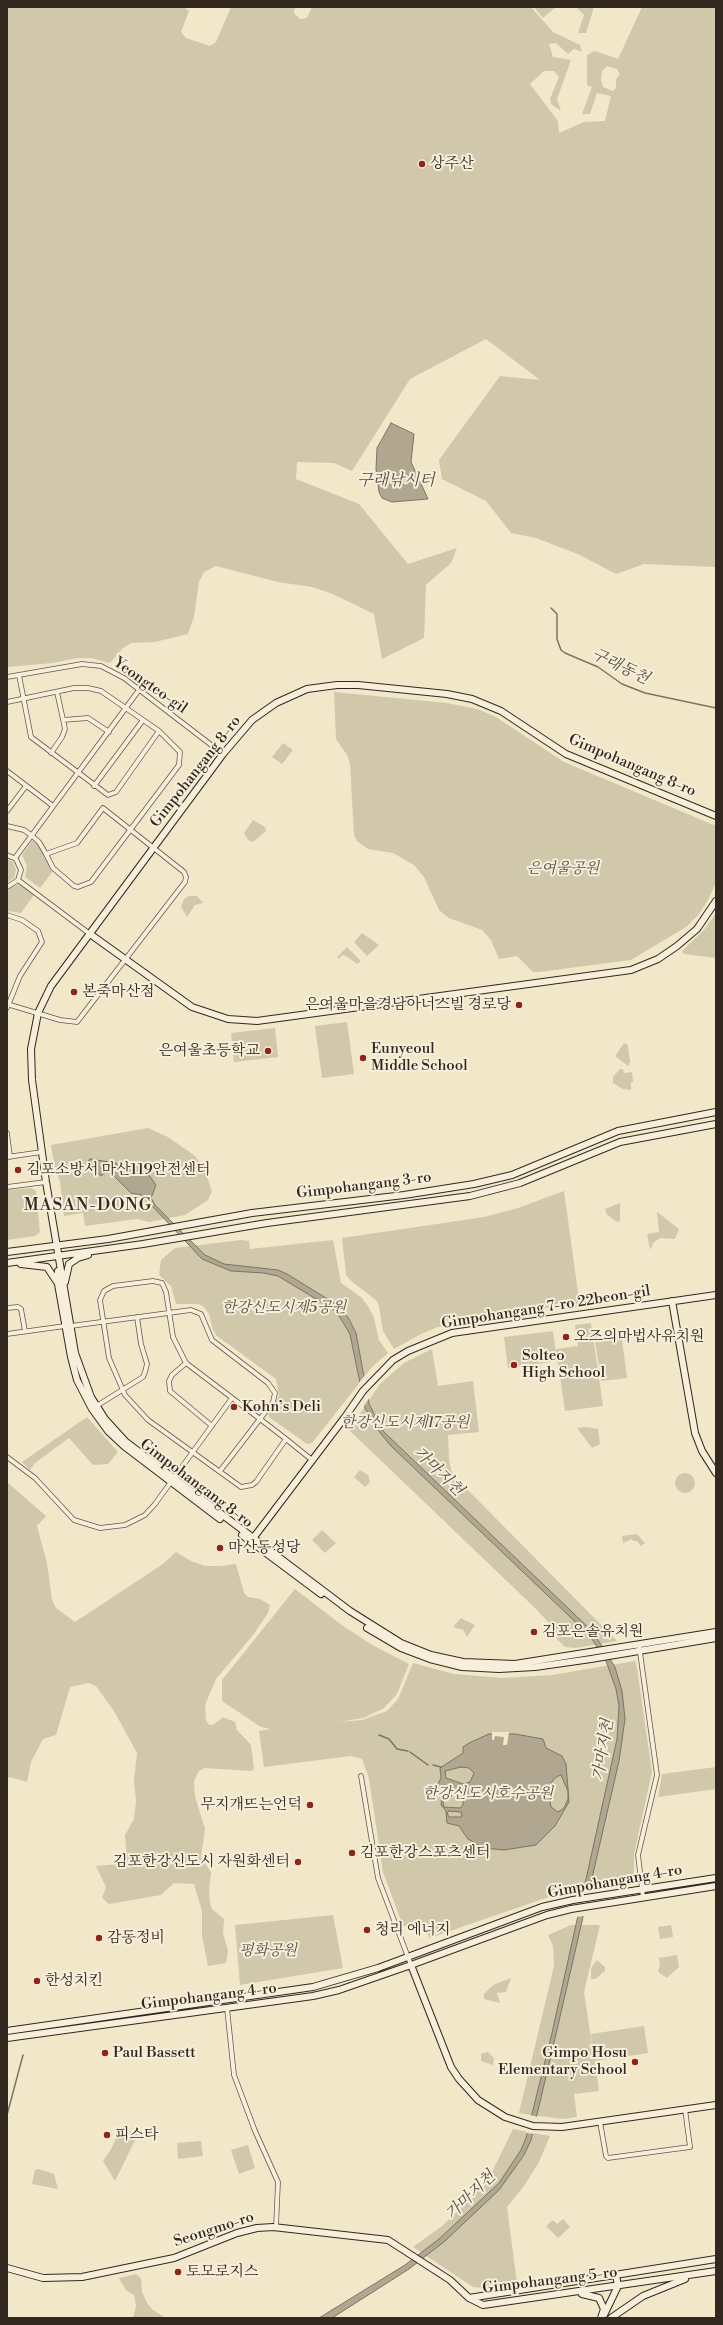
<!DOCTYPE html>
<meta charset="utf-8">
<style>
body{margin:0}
#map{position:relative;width:723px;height:2325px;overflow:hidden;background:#f2e7c8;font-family:"Libre Bodoni",serif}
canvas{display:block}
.frame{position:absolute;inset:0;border:8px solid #32281f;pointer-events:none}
</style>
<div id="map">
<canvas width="723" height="2325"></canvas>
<div class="frame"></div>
</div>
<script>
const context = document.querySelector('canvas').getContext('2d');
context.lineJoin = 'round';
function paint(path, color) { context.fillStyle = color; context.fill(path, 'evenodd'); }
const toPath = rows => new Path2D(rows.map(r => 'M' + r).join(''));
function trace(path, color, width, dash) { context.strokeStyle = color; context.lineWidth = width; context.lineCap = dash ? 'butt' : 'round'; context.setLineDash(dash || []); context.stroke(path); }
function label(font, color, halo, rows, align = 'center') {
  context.font = font + ' "Libre Bodoni","Noto Serif KR",serif'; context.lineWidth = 4; context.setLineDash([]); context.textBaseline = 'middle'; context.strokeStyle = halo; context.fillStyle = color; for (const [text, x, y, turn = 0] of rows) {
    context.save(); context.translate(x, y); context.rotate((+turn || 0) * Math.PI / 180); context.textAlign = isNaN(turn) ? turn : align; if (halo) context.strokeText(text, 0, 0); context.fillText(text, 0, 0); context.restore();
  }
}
paint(toPath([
 [7,7,184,7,189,11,181,32,186,38,210,46,216,42,231,7,295,7,294,13,300,19,307,18,312,7,531,7,553,32,580,45,582,52,574,49,568,54,556,43,549,44,553,57,571,60,557,99,561,111,551,104,550,99,559,77,554,71,544,71,530,84,558,121,559,133,584,122,605,121,611,96,597,93,590,114,582,114,592,87,587,85,587,55,595,51,618,59,642,7,716,7,715,567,644,564,616,574,580,555,536,538,511,533,486,501,442,479,439,460,500,376,540,380,486,339,410,379,352,471,334,463,297,462,296,479,359,504,408,564,457,548,451,563,426,585,424,638,382,659,374,614,333,594,312,587,278,582,216,566,204,572,199,582,194,617,188,634,155,642,131,643,123,648,110,663,91,658,77,658,53,663,7,667],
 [607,66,617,69,620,74,616,79,616,88,613,91,603,87,601,80,602,71],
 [534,7,556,7,543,18],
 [576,7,594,7,586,33,578,33,584,15],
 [334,692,447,703,477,709,496,717,564,762,716,826,716,882,708,900,699,914,686,927,631,960,539,972,533,972,517,956,499,959,491,940,482,930,449,918,439,910,424,877,414,865,393,853,368,849,357,841,354,835,350,764,347,755,336,739],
 [283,743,293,750,282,764,272,757],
 [253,820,265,827,266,831,253,842,248,840,244,833],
 [37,840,53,871,40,888,25,877,27,866,22,855,32,841],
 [7,859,13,862,16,870,14,878,7,882],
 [20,884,34,895,21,913,7,911,7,888],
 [189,896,197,896,203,903,195,905,187,917,181,907,184,899],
 [716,913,716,958,684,954,682,951,704,930],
 [362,933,379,945,367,956,354,942],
 [347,947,361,961,357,964,346,956,342,955,339,959,337,957],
 [347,1022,354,1074,322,1078,315,1026],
 [275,1028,278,1057,234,1062,231,1033],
 [624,1043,628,1045,630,1062,628,1066,615,1056],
 [620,1069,623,1069,624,1073,632,1072,633,1082,631,1082,631,1090,623,1089,613,1083,613,1077],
 [148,1128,168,1137,195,1156,205,1171,212,1191,208,1200,185,1215,149,1222,137,1219,85,1226,83,1213,64,1216,60,1181,55,1168,51,1145],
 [31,1188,36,1191,40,1232,35,1236,7,1240,7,1190],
 [564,1191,580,1307,546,1308,500,1319,438,1327,423,1333,394,1349,383,1331,379,1306,376,1300,351,1281,346,1275,342,1238,484,1217,518,1208],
 [620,1203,620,1221,617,1222,607,1215,605,1209],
 [657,1212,679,1229,675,1239,660,1238,654,1242,650,1250,647,1234,659,1232],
 [241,1240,249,1241,250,1249,333,1240,341,1283,361,1297,368,1306,374,1318,379,1340,388,1353,372,1367,312,1443,307,1444,269,1417,268,1412,279,1396,276,1379,217,1336,213,1330,209,1314,203,1306,198,1304,176,1304,171,1286,159,1275,161,1260,175,1248],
 [591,1323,603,1406,565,1411,556,1349,578,1346,575,1325],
 [553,1331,557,1361,508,1368,504,1337],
 [621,1332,627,1378,601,1381,594,1335],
 [432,1349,438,1386,473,1381,479,1432,448,1435,449,1460,451,1470,456,1478,617,1641,575,1648,565,1647,557,1639,550,1624,536,1609,349,1430,380,1384,404,1363],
 [87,1417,118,1452,108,1464,93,1465,69,1438,35,1463,30,1470,22,1462],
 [586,1427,598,1429,600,1444,592,1448,577,1428],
 [360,1470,368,1475,370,1482,365,1487,354,1477],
 '675 1483a10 10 0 1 1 20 0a10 10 0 1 1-20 0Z',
 [7,1482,46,1516,37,1526,47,1563,52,1600,56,1608,75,1622,163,1564,176,1552,191,1561,205,1566,222,1566,236,1564,244,1593,248,1597,260,1599,270,1605,268,1613,253,1635,216,1679,205,1705,206,1720,209,1725,213,1725,223,1717,235,1722,237,1730,251,1745,254,1768,252,1771,204,1768,198,1772,194,1782,195,1796,205,1829,201,1857,211,1872,209,1890,210,1903,212,1909,224,1919,223,1933,228,1951,226,1963,208,1966,202,1936,202,1911,194,1884,174,1883,161,1895,109,1904,102,1898,106,1887,96,1866,119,1864,127,1858,125,1835,134,1819,136,1802,134,1781,137,1753,114,1711,96,1686,88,1683,70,1687,56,1735,43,1739,31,1762,27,1782,10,1777,7,1778],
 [322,1530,336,1543,325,1553,312,1540],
 [637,1534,645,1543,641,1546,637,1541,633,1541,632,1539,623,1543,622,1536],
 [295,1589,343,1626,374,1646,409,1664,397,1694,384,1708,363,1718,338,1722,362,1720,387,1711,398,1699,413,1663,454,1674,502,1678,552,1675,635,1661,637,1668,652,1772,634,1854,634,1882,560,1893,430,1938,424,1929,417,1926,403,1926,383,1872,369,1779,362,1759,351,1756,264,1767,259,1731,271,1729,261,1727,222,1701,222,1680],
 [461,1618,475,1625,467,1637,463,1630,453,1627],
 [716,1767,716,1789,658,1797,662,1774],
 [333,1915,343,1968,240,1985,235,1925],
 [571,1925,600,1925,584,1992,593,2051,591,2034,644,2026,648,2053,595,2061,599,2091,574,2094,577,2117,563,2119,524,2114,519,2113,554,1966,553,1946,548,1935],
 [671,1925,673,1937,660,1939,658,1927],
 [677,1955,679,1967,667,1978,658,1972,660,1965,659,1958],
 [597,1960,605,1967,605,1971,595,1979,591,1979,591,1968],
 [511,1978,506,1992,497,1993,500,2003,484,1999,484,1994,493,1985],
 [488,2052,494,2058,493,2065,481,2061,481,2054],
 [121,2128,138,2134,115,2181,103,2161,110,2151],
 [513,2129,550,2136,539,2162,524,2186,507,2207,517,2283,483,2288,473,2287,413,2247,442,2226,468,2201,491,2174],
 [201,2141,203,2156,178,2159,177,2143],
 [248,2145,255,2168,239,2174,231,2150],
 [39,2169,54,2174,58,2189,32,2184,35,2170],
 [563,2219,570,2227,558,2238,546,2226,553,2220,557,2224],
 [136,2274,141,2278,142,2292,147,2303,153,2310,163,2316,163,2318,133,2318,136,2306,134,2295,126,2290,119,2278]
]), '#d1c7ab');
const water = toPath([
 [391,423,414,434,411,462,428,499,392,502,382,498,379,492,376,469,377,448,391,423],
 [90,1159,116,1163,119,1169,141,1164,156,1185,151,1198,155,1205,205,1255,224,1264,278,1270,287,1274,339,1306,349,1319,356,1333,369,1404,384,1432,593,1632,615,1667,622,1691,625,1719,619,1761,556,2034,531,2140,524,2155,499,2190,445,2241,409,2269,332,2318,319,2318,405,2265,439,2239,499,2183,521,2150,526,2138,552,2033,617,1739,619,1706,616,1689,606,1661,590,1636,391,1446,377,1429,365,1408,350,1334,336,1311,278,1276,264,1273,231,1271,202,1259,142,1195,131,1193,108,1170,101,1176,88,1161,90,1159],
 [489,1734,515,1734,543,1739,546,1748,562,1756,566,1764,569,1802,555,1826,536,1845,504,1850,483,1848,468,1839,459,1826,447,1823,446,1811,441,1805,442,1793,437,1786,441,1778,440,1768,463,1753,463,1747,469,1743,489,1734],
 [461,1767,469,1768,474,1773,470,1782,463,1784,446,1778,445,1771,461,1767],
 [561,1775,568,1791,568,1799,564,1808,558,1812,551,1807,549,1795,551,1783,556,1777,561,1775],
 [454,1794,463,1798,463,1805,460,1808,444,1807,443,1801,454,1794],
 [449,1811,461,1812,462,1817,449,1817,447,1813,449,1811]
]);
paint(water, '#b1a68f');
trace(water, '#7e7462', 1);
paint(toPath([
 [365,1375,369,1398,363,1408,358,1384],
 [492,1732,509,1732,507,1745,503,1745,504,1737,495,1736,494,1740,492,1740],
 [592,1888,585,1916,576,1917,582,1889],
 [530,2115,538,2117,534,2134,526,2133]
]), '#f2e7c8');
trace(toPath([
 [551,608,557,614,557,639,561,650,565,653,598,667,622,684,645,693,716,708],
 [379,1735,389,1739,397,1749,408,1751],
 [410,1752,428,1765],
 [433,1765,441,1767],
 [7,2115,23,2055]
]), '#7e7462', 1.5);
const street = toPath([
 [19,675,31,737,108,795,116,792,159,731],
 [7,677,82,664,101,666,124,678,223,754],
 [7,702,74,688,88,688,101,691,159,731,180,752,179,765,91,882,78,887,74,886,53,868,46,854],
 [63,720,88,718,109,732],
 [51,753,62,737,65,729,57,692],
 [7,771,53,806],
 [94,786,143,720],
 [7,811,26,786],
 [7,826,24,830,31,835,39,842,46,854,77,843,103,808,184,872,186,877,185,882,77,1022,60,1020,7,1004],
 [7,855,16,859,21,870,18,880,7,887],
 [15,858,139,690],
 [18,880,90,934],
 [7,915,22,920,38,931,42,942,20,976,7,1008],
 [7,1133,10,1157],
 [7,1157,42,1152],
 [7,1187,46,1182],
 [7,1308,18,1307,21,1309,25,1331],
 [71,1326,191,1310,201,1314,212,1340,268,1383,275,1393,273,1402,220,1471],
 [7,1334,65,1326],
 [186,1363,172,1375,169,1381,170,1391,212,1426],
 [95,1407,143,1377,145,1372,147,1364,141,1344,137,1317],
 [286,1439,256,1482,252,1485,241,1487,148,1420,125,1395,109,1358,100,1300,104,1291,113,1286,153,1281,162,1283,166,1292,173,1337,186,1363,260,1419,286,1439,312,1460],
 [7,1457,35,1478,74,1520,100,1528,125,1525,145,1515,155,1504,232,1398],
 [639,1645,657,1775,638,1855,643,1897],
 [361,1776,378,1878,411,1965],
 [227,2008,234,2075,255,2131,278,2182,276,2227],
 [600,2122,606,2156,608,2158,690,2147,685,2109]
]);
const secondary = toPath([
 [716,816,566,754,501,711,472,699,447,694,358,685,337,685,307,689,276,703,252,720,223,754,51,986,38,1013,31,1049,32,1080,46,1182,75,1353,91,1397,105,1419,126,1442,350,1611,401,1643,431,1655,463,1662,515,1664,716,1632],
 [90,934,192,1007,228,1019,257,1021,631,970,658,959,677,946,697,929,716,901],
 [7,1252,108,1239,252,1213,404,1195,474,1184,512,1175,618,1131,716,1112],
 [7,1263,143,1244,267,1223,470,1196,520,1183,620,1142,716,1124],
 [21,1264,47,1267,57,1282],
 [58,1271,58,1284,71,1357,77,1380,92,1409,108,1431,124,1446,220,1519],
 [65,1282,69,1264,78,1258,88,1255],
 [672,1301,695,1433,702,1451,716,1473],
 [242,1535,321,1594],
 [251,1541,345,1417,363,1391,393,1360,408,1351,452,1333,716,1295],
 [367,1628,401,1648,430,1659,462,1667,499,1669,535,1667,591,1659,716,1638],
 [411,1965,451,2067,459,2079,478,2100,505,2117,533,2126,562,2127,716,2105],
 [7,2031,313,1987,378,1968,542,1907,573,1900,716,1878],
 [7,2038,313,1996,339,1990,411,1965,547,1915,571,1909,716,1886],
 [7,2268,43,2278,82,2277,174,2258,237,2233,257,2228,273,2227,388,2240,450,2280,469,2298,483,2305,716,2271],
 [582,2294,599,2298,604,2309,601,2318],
 [469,2298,716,2259],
 [604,2315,618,2286,616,2275],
 [611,2318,643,2296,685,2279]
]);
trace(street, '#625849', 5.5);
trace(secondary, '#32281f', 8);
trace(street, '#f7efdb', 4);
trace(secondary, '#f7efdb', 6);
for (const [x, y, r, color] of [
 [422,164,4,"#8f2418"],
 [74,992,4,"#8f2418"],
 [519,1005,4,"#8f2418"],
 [268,1051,4,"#8f2418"],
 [363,1058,4,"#8f2418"],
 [18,1170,4,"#8f2418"],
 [566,1337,4,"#8f2418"],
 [514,1365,4,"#8f2418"],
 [234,1407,4,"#8f2418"],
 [220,1548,4,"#8f2418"],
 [534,1632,4,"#8f2418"],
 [310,1805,4,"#8f2418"],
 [352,1853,4,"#8f2418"],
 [298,1862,4,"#8f2418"],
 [367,1930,4,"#8f2418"],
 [99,1938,4,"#8f2418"],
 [37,1981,4,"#8f2418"],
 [105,2053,4,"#8f2418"],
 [635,2062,4,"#8f2418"],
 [107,2135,4,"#8f2418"],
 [178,2272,4,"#8f2418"]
]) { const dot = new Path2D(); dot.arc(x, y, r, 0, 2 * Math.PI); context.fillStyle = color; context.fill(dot); trace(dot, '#f7efdb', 1.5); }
label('15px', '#32281f', '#f7efdb', [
 ["상주산",430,164],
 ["본죽마산점",82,992],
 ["은여울마을경남아너스빌 경로당",511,1005,"right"],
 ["Eunyeoul",371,1049],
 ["Middle School",371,1066],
 ["은여울초등학교",260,1051,"right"],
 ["김포소방서 마산119안전센터",26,1170],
 ["오즈의마법사유치원",574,1337],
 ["Solteo",522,1356],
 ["High School",522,1373],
 ["Kohn’s Deli",242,1407],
 ["마산동성당",228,1548],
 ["김포은솔유치원",542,1632],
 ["무지개뜨는언덕",302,1805,"right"],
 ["김포한강스포츠센터",360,1853],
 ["김포한강신도시 자원화센터",290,1862,"right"],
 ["청리 에너지",375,1930],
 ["감동정비",107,1938],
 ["한성치킨",45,1981],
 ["Paul Bassett",113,2053],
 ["Gimpo Hosu",627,2053,"right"],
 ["Elementary School",627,2070,"right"],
 ["피스타",115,2135],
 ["토모로지스",186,2272]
], 'left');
label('15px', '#32281f', '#f7efdb', [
 ["Yeongteo-gil",150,686,35],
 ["Gimpohangang 8-ro",632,766,23],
 ["Gimpohangang 8-ro",196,772,-52],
 ["Gimpohangang 3-ro",364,1186,-7],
 ["Gimpohangang 7-ro 22beon-gil",546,1308,-9],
 ["Gimpohangang 8-ro",196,1484,37],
 ["Gimpohangang 4-ro",615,1882,-10],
 ["Gimpohangang 4-ro",209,1997,-7],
 ["Seongmo-ro",214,2230,-18],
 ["Gimpohangang 5-ro",550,2281,-7]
]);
label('italic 15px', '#5a5042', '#f7efdb', [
 ["은여울공원",563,869],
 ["한강신도시제5공원",284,1308],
 ["한강신도시제17공원",405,1423],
 ["한강신도시호수공원",488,1794],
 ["평화공원",268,1951]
]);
label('italic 16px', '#584e41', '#f7efdb', [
 ["구래낚시터",396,481],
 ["구래동천",620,667,26],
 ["가마지천",438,1472,44],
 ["가마지천",604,1750,-81],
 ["가마지천",471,2196,-44]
]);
context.letterSpacing = '1px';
label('17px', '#32281f', '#f7efdb', [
 ["MASAN-DONG",88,1206]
]);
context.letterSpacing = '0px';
</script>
